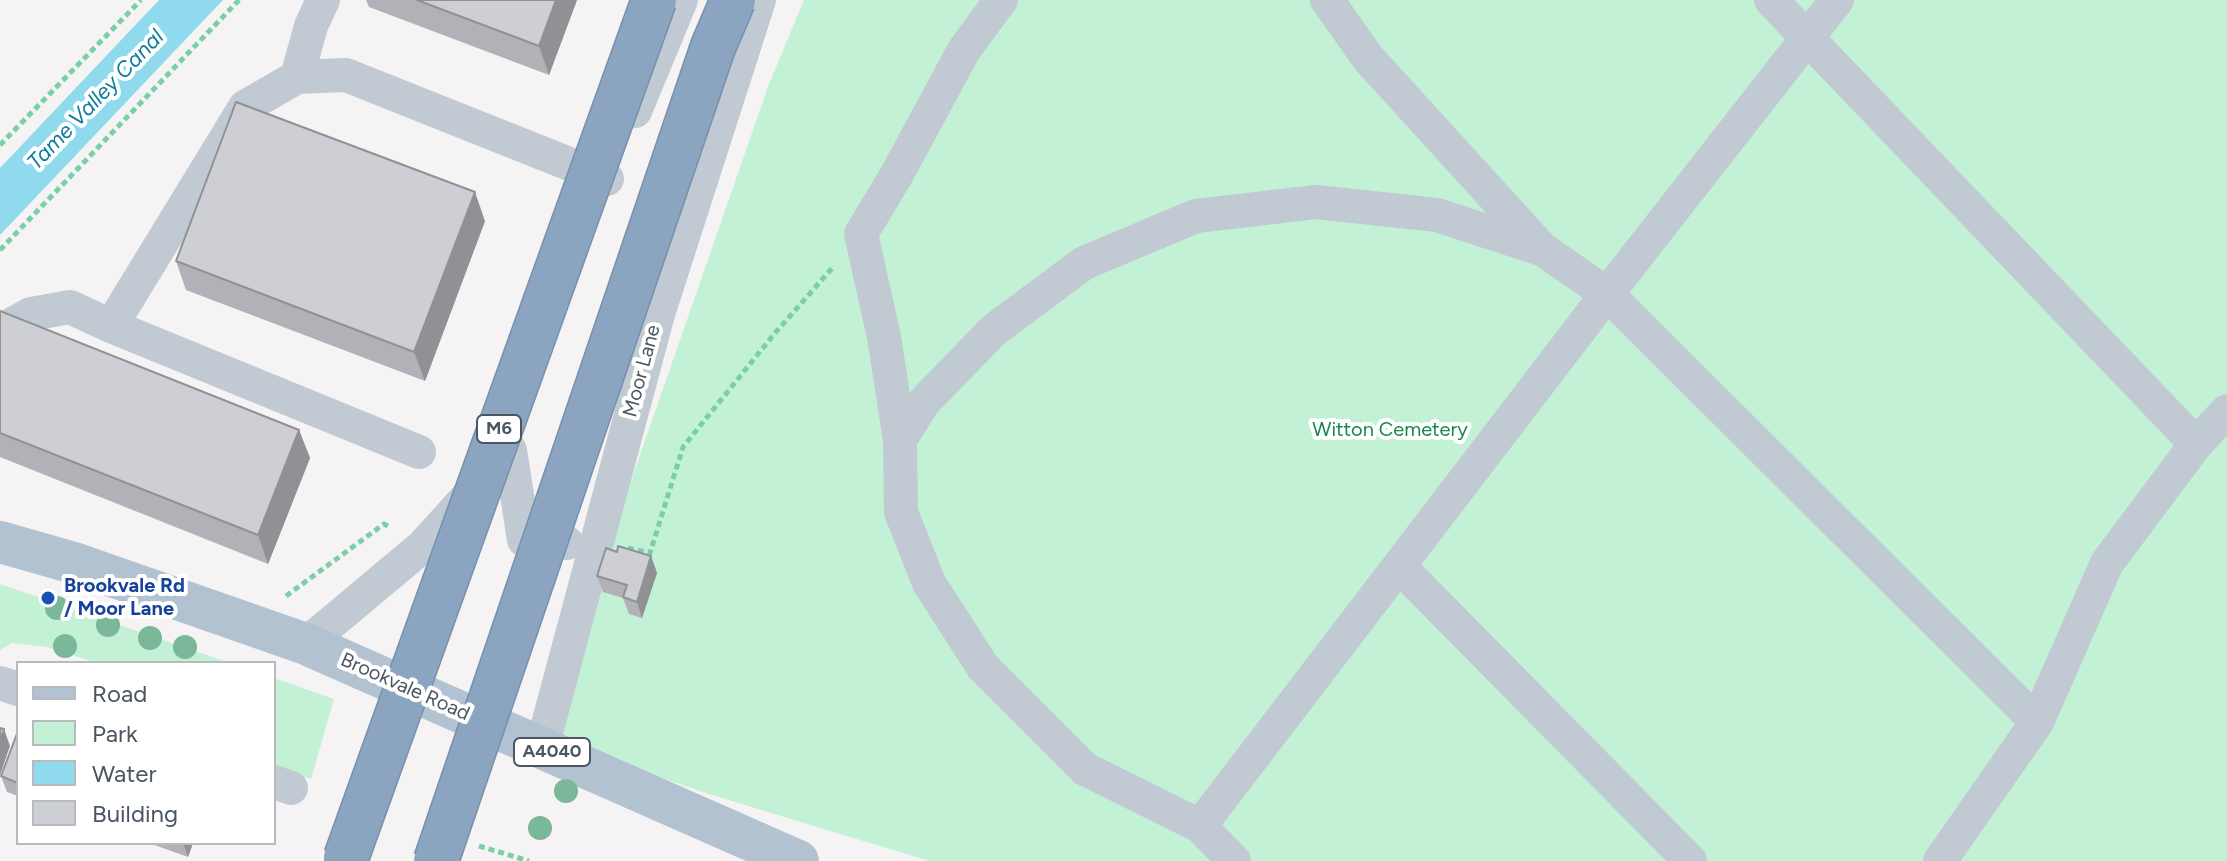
<!DOCTYPE html>
<style>
body{margin:0}
#map{position:relative;width:2227px;height:861px;overflow:hidden;background:#f5f3f3;font-family:Figtree,sans-serif}
canvas{display:block}
.legend{position:absolute;left:16px;top:661px;width:260px;height:184px;box-sizing:border-box;background:#fff;border:2px solid #b7bbc0;margin:0;padding:10px 14px;list-style:none;font-size:24px;color:#4a5661}
.legend li{display:flex;align-items:center;gap:16px;height:40px}
.legend b{width:40px;border:2px solid #b7bbc0}
</style>
<div id="map">
<canvas width="2227" height="861"></canvas>
<ul class="legend">
<li><b style="height:10px;background:#b3c2d1"></b>Road</li>
<li><b style="height:22px;background:#c3f1d5"></b>Park</li>
<li><b style="height:22px;background:#90daee"></b>Water</li>
<li><b style="height:22px;background:#cdcfd5"></b>Building</li>
</ul>
</div>
<script>
const context = document.querySelector('canvas').getContext('2d');
context.lineJoin = 'round';
function paint(path, color) { context.fillStyle = color; context.fill(path, 'evenodd'); }
const toPath = rows => new Path2D(rows.map(r => 'M' + r).join(''));
function trace(path, color, width, dash) { context.strokeStyle = color; context.lineWidth = width; context.lineCap = dash ? 'butt' : 'round'; context.setLineDash(dash || []); context.stroke(path); }
function label(font, color, halo, rows, align = 'center') {
  context.font = font + ' Figtree,sans-serif'; context.lineWidth = 8; context.setLineDash([]); context.textBaseline = 'middle'; context.strokeStyle = halo; context.fillStyle = color; for (const [text, x, y, turn = 0] of rows) {
    context.save(); context.translate(x, y); context.rotate((+turn || 0) * Math.PI / 180); context.textAlign = isNaN(turn) ? turn : align; if (halo) context.strokeText(text, 0, 0); context.fillText(text, 0, 0); context.restore();
  }
}
paint(toPath([
 [804,0,2227,0,2227,861,929,861,709,794,553,741,624,501,769,84],
 [0,584,230,663,97,663,47,647,12,643,0,650],
 [274,678,334,699,311,779,274,766]
]), '#c3f1d5');
paint(toPath([
 [159,0,223,0,0,235,0,168]
]), '#90daee');
trace(toPath([
 [0,145,141,0],
 [0,250,239,0],
 [628,548,650,553,683,447,775,333,834,266],
 [286,596,384,524,391,528],
 [479,846,529,861]
]), '#7ad0a6', 5, [6, 4]);
trace(toPath([
 [1001,0,964,50,897,174,861,234,884,337,900,440,901,512,929,583,983,667,1085,769,1200,826,1234,861],
 [1327,0,1368,58,1542,249,1607,294,2037,722],
 [1771,0,2196,444],
 [297,77,311,26,323,0],
 [635,111,681,0],
 [111,326,245,107,297,77,346,75,607,179],
 [0,331,31,314,70,307,111,326,419,452],
 [900,440,923,403,994,330,1084,263,1196,216,1316,202,1437,215,1541,249],
 [510,450,524,540,567,543],
 [1400,567,1690,861],
 [306,644,423,546,473,491],
 [0,683,18,689],
 [542,747,658,314,759,0],
 [274,782,291,788],
 [1200,826,1607,294,1837,0],
 [1940,861,2037,722,2107,563,2196,444,2227,411]
]), '#c1cad2', 34);
trace(toPath([
 [0,542,77,564,306,644,798,861]
]), '#b3c2d1', 42);
const highwayBridge = toPath([
 [346,858,654,0],
 [436,861,713,47,733,0]
]);
trace(highwayBridge, '#7690ad', 47, []);
trace(highwayBridge, '#8ba5c1', 44);
context.fillStyle = '#7bb799';
for (const [x, y] of [
 [57,608],
 [108,625],
 [150,638],
 [65,646],
 [185,647],
 [566,791],
 [540,828]
]) { context.beginPath(); context.arc(x, y, 12, 0, 2 * Math.PI); context.fill(); }
paint(toPath([
 [366,0,577,0,549,75,369,7],
 [485,221,425,381,186,290,176,261],
 [0,311,299,430,310,458,268,564,0,457],
 [617,552,651,556,657,573,642,618,629,614,623,598,603,592,597,576],
 [18,731,18,796,7,792,1,776],
 [149,843,193,843,188,857]
]), '#b0b2b7');
paint(toPath([
 [556,0,577,0,549,75,539,46],
 [475,192,485,221,425,381,414,352],
 [299,430,310,458,268,564,258,535],
 [651,556,657,573,642,618,637,602],
 [4,729,10,746,0,775,0,741],
 [183,843,193,843,188,857]
]), '#909195');
const building = toPath([
 [417,0,556,0,539,46,417,0],
 [236,102,475,192,414,352,176,261,236,102],
 [0,311,299,430,258,535,0,433,0,311],
 [618,546,651,556,637,602,623,597,627,585,597,576,606,548,617,552,618,546],
 [0,728,4,729,0,741,0,728],
 [18,731,18,783,1,776,18,731]
]);
paint(building, '#cdcfd5');
trace(building, '#909195', 2);
for (const [x, y, r, color] of [
 [48,598,8,"#1a4fb4"]
]) { const dot = new Path2D(); dot.arc(x, y, r, 0, 2 * Math.PI); context.fillStyle = color; context.fill(dot); trace(dot, '#fff', 3); }
for (const [x, y, w] of [
 [499,429,44],
 [552,752,76]
]) { const box = new Path2D(); box.roundRect(x - w / 2, y - 14, w, 28, 6); context.fillStyle = '#fff'; context.fill(box); trace(box, '#4a5661', 2); }
label('bold 18px', '#4a5661', null, [
 ["M6",499,429],
 ["A4040",552,752]
]);
label('20px', '#4a5661', '#fff', [
 ["Moor Lane",642,371,-75],
 ["Brookvale Road",405,687,24]
]);
label('20px', '#17864f', '#fff', [
 ["Witton Cemetery",1390,430]
]);
label('bold 20px', '#164399', '#fff', [
 ["Brookvale Rd",64,586],
 ["/ Moor Lane",64,609]
], 'left');
label('italic 22px', '#0c7c9b', '#fff', [
 ["Tame Valley Canal",96,100,-46]
]);
</script>
